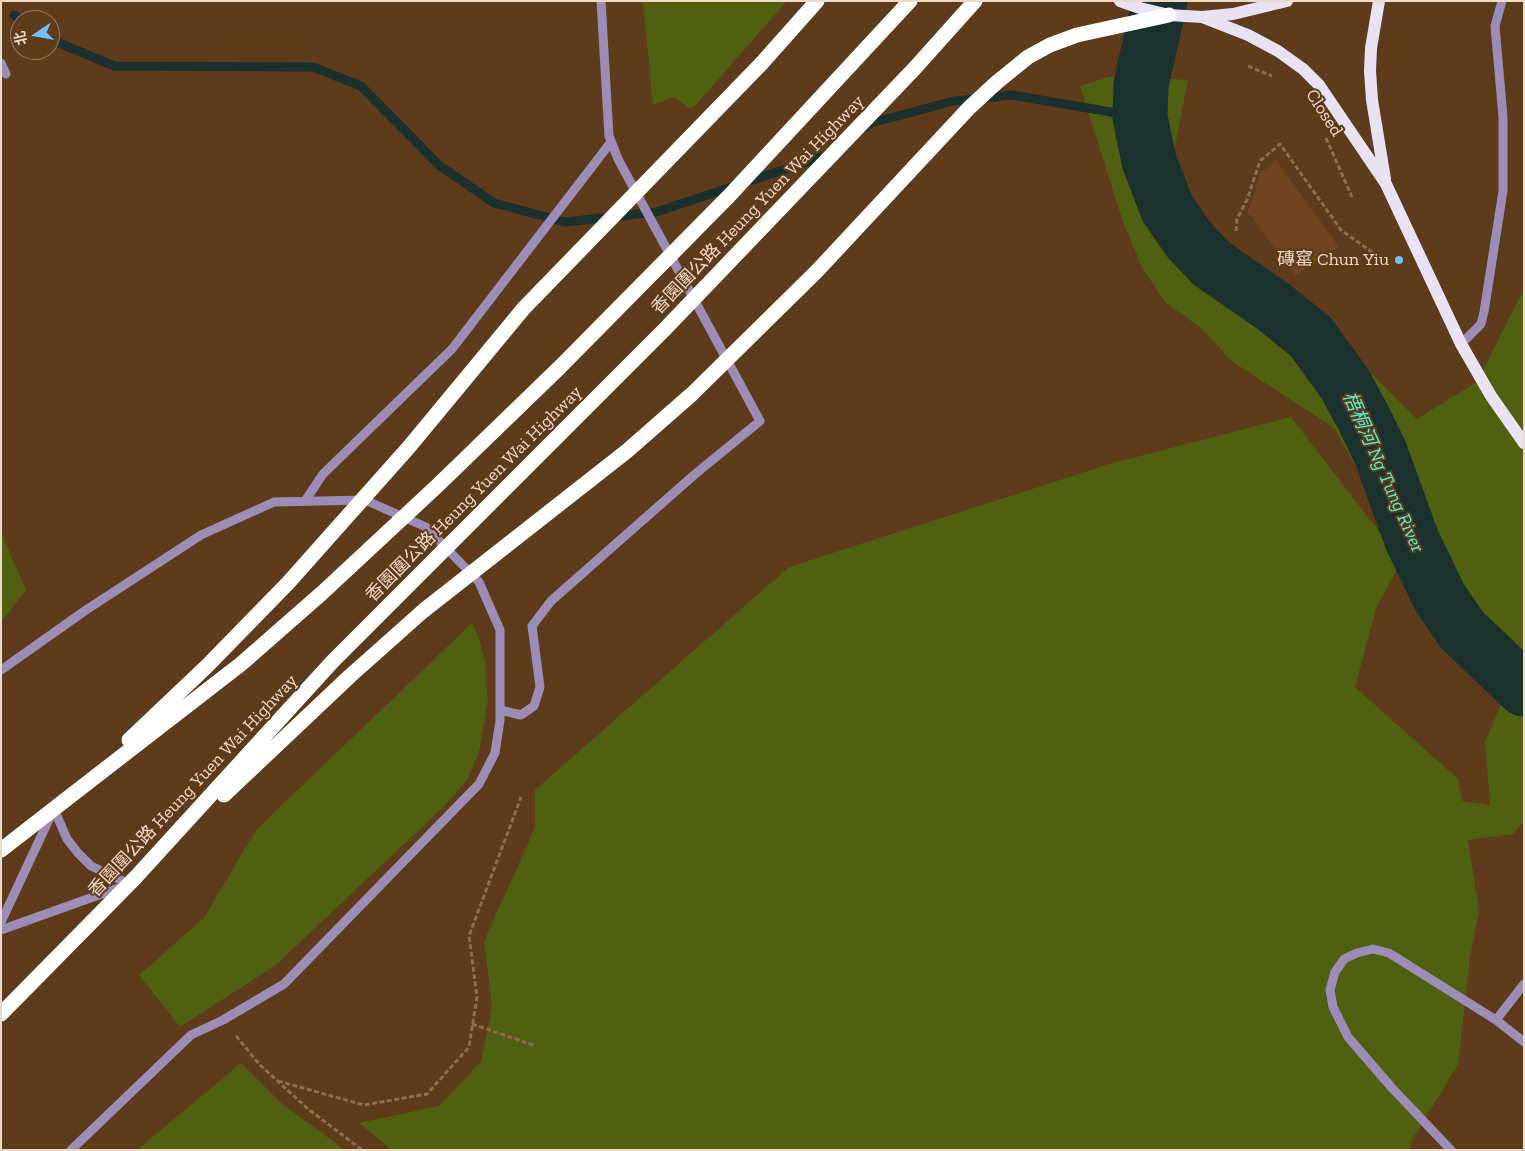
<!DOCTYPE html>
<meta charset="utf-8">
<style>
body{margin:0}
#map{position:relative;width:1525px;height:1151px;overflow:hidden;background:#5e3b1b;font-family:"Zilla Slab","Noto Sans SC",serif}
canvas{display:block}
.frame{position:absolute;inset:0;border:2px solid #efd9c7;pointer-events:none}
.north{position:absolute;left:10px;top:10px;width:50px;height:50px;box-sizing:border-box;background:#5e3b1b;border:1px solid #987a60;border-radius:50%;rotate:258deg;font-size:14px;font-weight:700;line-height:20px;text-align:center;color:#efd9c7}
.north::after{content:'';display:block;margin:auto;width:18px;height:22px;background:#74c0f6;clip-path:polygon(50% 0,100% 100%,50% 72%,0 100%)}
</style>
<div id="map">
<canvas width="1525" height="1151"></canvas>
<div class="frame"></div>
<div class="north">北</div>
</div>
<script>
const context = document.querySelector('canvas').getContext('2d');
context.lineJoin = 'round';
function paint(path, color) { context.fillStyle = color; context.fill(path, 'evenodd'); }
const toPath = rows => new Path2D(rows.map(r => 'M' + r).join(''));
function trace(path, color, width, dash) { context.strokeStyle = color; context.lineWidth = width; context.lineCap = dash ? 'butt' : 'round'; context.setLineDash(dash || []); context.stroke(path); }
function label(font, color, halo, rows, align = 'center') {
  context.font = font + ' "Zilla Slab","Noto Sans SC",serif'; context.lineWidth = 4; context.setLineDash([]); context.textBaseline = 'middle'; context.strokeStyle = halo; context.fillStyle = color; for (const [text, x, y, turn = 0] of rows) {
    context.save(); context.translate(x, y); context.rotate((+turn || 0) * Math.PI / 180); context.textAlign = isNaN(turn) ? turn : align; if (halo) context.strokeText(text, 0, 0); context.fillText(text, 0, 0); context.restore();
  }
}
paint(toPath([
 [1276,160,1339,247,1295,276,1248,212,1260,174]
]), '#6d441d');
paint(toPath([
 [643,1,787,1,694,107,689,108,674,97,653,105],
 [1122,76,1188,80,1173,156,1184,190,1218,258,1275,278,1417,419,1477,382,1524,289,1524,821,1513,834,1468,840,1479,910,1470,958,1458,1065,1411,1141,1410,1150,392,1150,359,1123,439,1106,481,1062,492,1006,484,941,535,828,535,790,789,567,1113,463,1291,417,1400,559,1376,502,1334,428,1233,362,1201,328,1166,303,1143,269,1124,225,1080,86,1108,77],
 [1401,562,1409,583,1484,675,1509,686,1485,741,1490,805,1462,801,1458,779,1355,687,1376,609],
 [1,532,26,590,2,621,1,621],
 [472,623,479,638,485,663,488,701,479,751,468,779,442,808,276,965,180,1027,139,975,204,918,256,830],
 [241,1063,281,1103,345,1150,137,1150]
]), '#506011');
trace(toPath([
 [14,15,20,20],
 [50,39,114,66,313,67,361,86,439,165,494,203,565,222,656,212,828,155],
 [864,128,871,123,954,101,1012,95,1140,117]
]), '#1b312d', 9);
trace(toPath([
 [1160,1,1141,84,1140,117,1149,161,1167,208,1189,240,1212,264,1274,307,1311,337,1345,384,1364,419,1380,452,1412,540,1440,598,1462,630,1524,689]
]), '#1b312d', 55);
trace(toPath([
 [1248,66,1272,76],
 [1326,138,1352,197],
 [1236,231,1237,219,1247,200,1260,161,1280,144,1341,230,1376,255],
 [472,1024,536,1046],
 [236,1036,260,1065,307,1108,362,1150],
 [278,1081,364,1105,427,1094,469,1047,477,997,469,936,521,797]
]), '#8c6d51', 3, [5, 2.5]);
trace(toPath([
 [1,63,6,74],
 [1461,344,1481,324,1484,312,1503,191,1503,117,1495,26,1502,1],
 [305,501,323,474,452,349,611,142],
 [1,670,86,610,201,535,274,502,365,500,426,527,479,582,500,630,500,720,495,753,479,784,284,984,223,1020,191,1035,71,1150],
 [500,710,521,715,534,706,540,687,532,626,551,601,694,475,760,421,618,159,609,136,601,1],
 [54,809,67,839,78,853,91,866,129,884],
 [1,922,52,813],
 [1,930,124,886],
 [1496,1020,1524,1042],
 [1451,1150,1392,1088,1348,1037,1333,1007,1330,990,1335,972,1344,959,1357,953,1373,949,1389,953,1496,1020,1524,984]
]), '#9c8db7', 9);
trace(toPath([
 [1120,1,1140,8,1169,15,1202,17,1233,14,1287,1],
 [1379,1,1371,48,1370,71,1372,100,1385,179],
 [1202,17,1248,35,1278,51,1303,69,1319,85,1386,184,1461,344,1491,396,1524,443]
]), '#e8e2f3', 12);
trace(toPath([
 [761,64,817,1],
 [996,83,1028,57,1050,45,1077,35,1169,15],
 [1,850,64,801],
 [1,1014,135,878]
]), '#fff', 15);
trace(toPath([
 [129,740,207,666,288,583,409,447,524,308,761,64],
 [224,795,350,676,423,611,627,451,692,394,817,271,969,108,996,83],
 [64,801,241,664,322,593,437,486,560,367,729,196,910,1],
 [135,878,333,661,665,329,914,69,975,1]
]), '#fff', 15);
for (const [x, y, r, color] of [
 [1399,260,5,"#74c0f6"]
]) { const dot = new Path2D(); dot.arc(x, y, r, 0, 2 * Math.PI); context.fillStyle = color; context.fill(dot); trace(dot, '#5e3b1b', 2); }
label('18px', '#efd9c7', '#5e3b1b', [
 ["Closed",1324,113,57],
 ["香園圍公路 Heung Yuen Wai Highway",758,205,-46],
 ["香園圍公路 Heung Yuen Wai Highway",474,494,-45],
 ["香園圍公路 Heung Yuen Wai Highway",193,786,-47]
]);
label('18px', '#efd9c7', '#5e3b1b', [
 ["磚窰 Chun Yiu",1389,260]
], 'right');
label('italic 19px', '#4ef3db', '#5e3b1b', [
 ["梧桐河 Ng Tung River",1383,472,66]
]);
</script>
